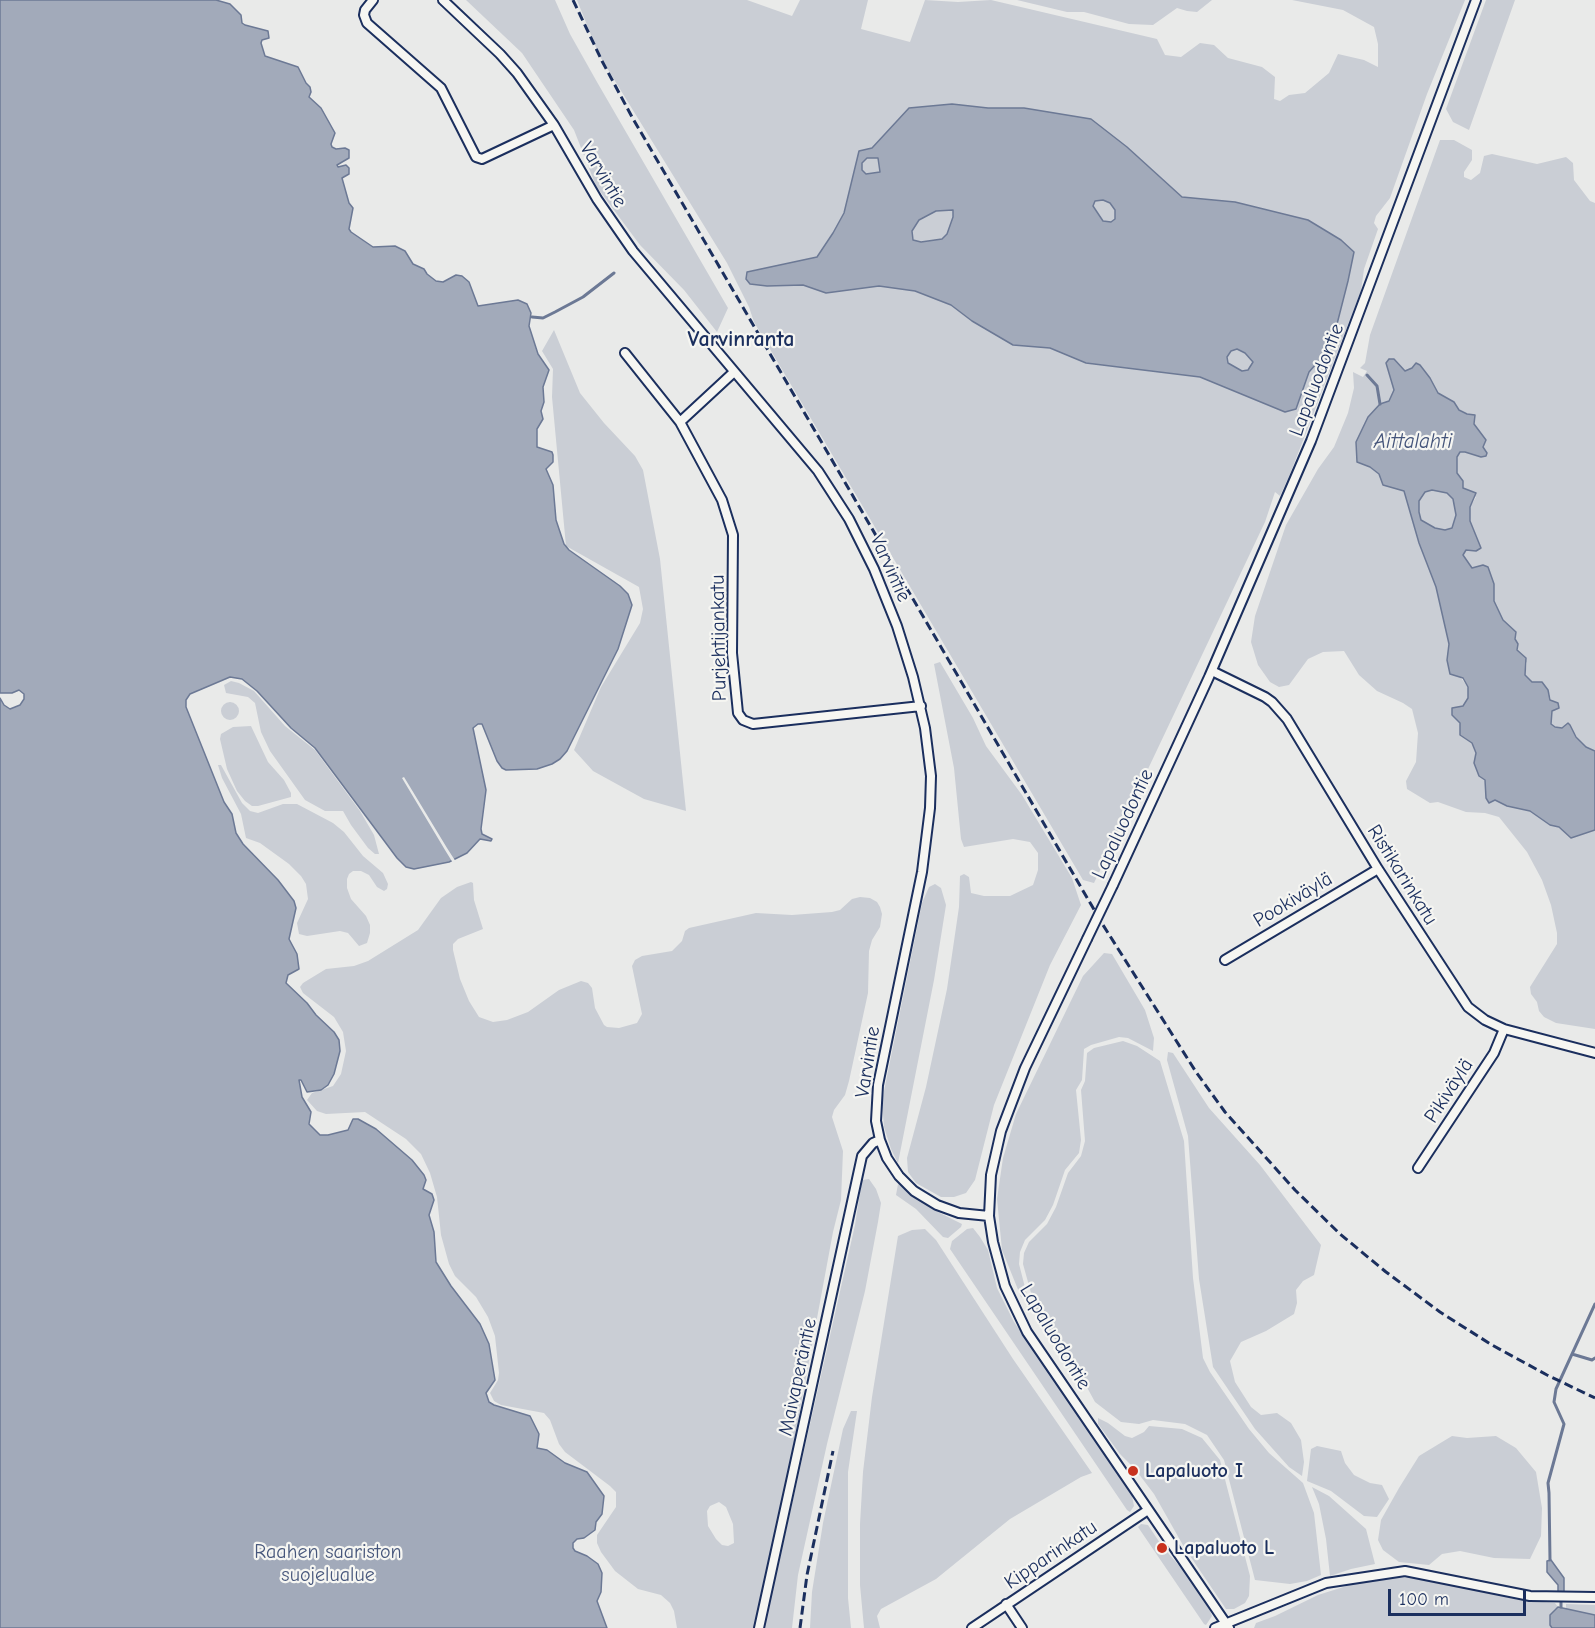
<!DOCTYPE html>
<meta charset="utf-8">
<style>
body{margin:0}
#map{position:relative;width:1595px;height:1628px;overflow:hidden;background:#e9eae9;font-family:"Comic Neue",sans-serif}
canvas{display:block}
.scale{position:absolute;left:1388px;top:1589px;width:138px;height:27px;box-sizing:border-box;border:3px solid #1b2f5e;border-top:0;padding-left:8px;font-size:18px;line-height:21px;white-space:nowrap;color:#1b2f5e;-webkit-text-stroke:4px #f6f6f2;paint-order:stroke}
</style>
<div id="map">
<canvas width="1595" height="1628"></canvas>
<div class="scale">100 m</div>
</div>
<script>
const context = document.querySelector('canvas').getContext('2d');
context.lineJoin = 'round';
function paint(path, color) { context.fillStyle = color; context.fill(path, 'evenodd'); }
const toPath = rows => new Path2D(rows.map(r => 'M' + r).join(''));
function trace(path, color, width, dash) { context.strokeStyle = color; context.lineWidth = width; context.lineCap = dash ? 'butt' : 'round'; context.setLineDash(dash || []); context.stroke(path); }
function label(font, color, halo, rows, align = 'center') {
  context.font = font + ' "Comic Neue",sans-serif'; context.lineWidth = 4.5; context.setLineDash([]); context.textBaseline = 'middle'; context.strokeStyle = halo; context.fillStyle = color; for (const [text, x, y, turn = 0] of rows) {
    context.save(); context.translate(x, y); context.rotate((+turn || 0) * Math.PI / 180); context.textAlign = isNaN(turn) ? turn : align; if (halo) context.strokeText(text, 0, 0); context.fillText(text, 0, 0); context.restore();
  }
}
paint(toPath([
 [466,0,555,0,570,34,597,82,728,308,717,332,684,290,640,245,596,186,574,130,522,53],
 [577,0,747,0,792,16,800,0,868,0,861,29,910,42,925,0,958,2,991,0,1157,39,1165,55,1181,57,1200,43,1214,45,1228,58,1262,67,1275,77,1274,99,1280,101,1289,95,1305,93,1329,73,1338,54,1364,60,1378,67,1378,44,1374,27,1343,10,1292,0,1465,0,1427,94,1390,198,1376,216,1374,223,1378,229,1364,269,1361,291,1290,474,1280,496,1275,492,1265,522,1094,883,1083,880,754,322,749,307,727,263,599,55],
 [952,104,988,108,1024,108,1091,119,1127,147,1182,197,1325,232,1341,240,1354,252,1348,281,1336,328,1328,343,1327,359,1316,364,1309,372,1296,409,1240,393,1200,377,1086,363,1050,348,1013,345,972,321,951,305,915,291,879,286,826,293,803,285,789,263,817,257,833,233,844,213,859,151,872,148,909,108],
 [1017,0,1212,0,1197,12,1187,11,1177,8,1153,25,1129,24,1084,12,1067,12],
 [1486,0,1515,0,1469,130,1453,122,1446,109],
 [1440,140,1454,140,1472,150,1472,160,1464,172,1464,177,1471,180,1480,173,1484,156,1492,154,1537,164,1566,157,1573,163,1574,180,1590,201,1595,203,1595,751,1586,747,1572,731,1555,727,1551,724,1552,702,1548,690,1532,682,1525,675,1527,663,1517,650,1515,639,1516,632,1503,620,1494,601,1494,584,1479,567,1472,568,1463,555,1466,550,1476,551,1479,542,1470,521,1470,507,1476,497,1463,488,1463,481,1457,473,1457,457,1460,452,1465,452,1481,457,1486,456,1487,453,1483,447,1486,440,1474,424,1475,420,1459,409,1454,402,1438,393,1430,378,1412,368,1405,371,1394,359,1386,363,1394,390,1389,401,1380,404,1368,417,1356,442,1357,462,1370,467,1379,474,1383,485,1404,491,1419,543,1436,587,1449,644,1447,660,1468,687,1468,698,1463,706,1460,735,1472,743,1485,780,1486,798,1489,803,1495,800,1507,806,1530,811,1550,825,1559,827,1571,838,1595,830,1595,1029,1556,1023,1544,1017,1539,1011,1537,1002,1531,994,1530,987,1557,944,1557,933,1551,905,1542,880,1527,852,1499,817,1485,813,1466,812,1438,802,1430,803,1407,789,1406,781,1416,762,1418,733,1412,709,1403,703,1377,691,1359,675,1344,651,1323,652,1308,659,1289,685,1279,687,1270,682,1258,665,1251,642,1255,616,1286,525,1318,469,1334,447,1348,413,1354,388,1353,372,1363,377,1367,371,1360,368,1365,363,1370,335],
 [867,158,878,158,880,172,866,174,862,170,862,162],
 [1110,198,1127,225,1098,222,1093,206,1095,201],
 [953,210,953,217,947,234,942,239,920,242,913,240,912,231,919,220,936,211],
 [554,330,580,393,604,423,635,456,643,470,660,559,686,811,644,799,593,771,574,750,601,687,640,623,643,609,639,587,566,546,552,397,553,369,542,351],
 [1237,348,1245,353,1253,362,1248,370,1242,371,1228,363,1227,357,1231,351],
 [1431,490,1447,493,1453,499,1456,515,1452,528,1445,530,1435,528,1421,520,1419,512,1419,501,1425,492],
 [940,662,973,718,986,746,1022,795,1072,878,1081,905,1050,965,994,1105,975,1180,966,1193,954,1197,941,1197,916,1183,908,1172,907,1158,926,1087,947,989,959,907,960,876,964,874,969,877,971,893,984,896,1010,896,1033,885,1038,870,1038,853,1030,842,1013,839,964,847,961,839,954,768,934,664],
 [231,681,239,683,254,691,285,726,315,750,360,811,374,835,379,854,375,854,368,848,351,825,343,811,325,811,305,800,270,751,261,732,255,703,248,697,226,693,224,685],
 '221 711a9 9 0 1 1 18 0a9 9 0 1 1-18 0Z',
 [251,726,268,762,284,780,291,793,291,797,258,806,252,806,245,801,237,791,227,769,220,739,221,734,233,727],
 [218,765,221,765,242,803,250,811,258,813,283,804,297,804,333,823,344,832,363,856,383,873,388,884,387,889,384,891,377,887,369,875,361,871,353,871,349,874,347,879,347,888,351,899,366,916,370,925,370,933,367,943,359,946,348,933,340,931,307,936,299,934,297,923,308,899,306,884,301,876,289,864,260,843,246,838,241,814,222,778],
 [471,882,473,883,474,900,483,929,458,939,453,944,453,950,460,979,469,1001,479,1017,493,1022,507,1020,528,1012,559,990,581,981,588,983,592,988,595,1008,604,1025,607,1027,619,1028,637,1023,642,1014,632,966,635,960,642,956,672,951,682,941,685,931,689,928,756,913,792,915,832,912,840,910,852,899,860,897,870,898,877,902,880,907,882,914,880,927,872,940,869,951,868,993,849,1081,845,1095,834,1110,832,1117,843,1151,841,1200,833,1232,789,1469,754,1628,677,1628,674,1611,670,1603,661,1595,638,1589,615,1571,601,1552,597,1543,597,1535,616,1507,616,1492,610,1486,565,1452,559,1444,550,1420,544,1413,501,1405,494,1401,490,1393,498,1380,499,1373,495,1336,488,1317,476,1297,455,1276,449,1264,441,1235,437,1197,430,1173,421,1154,406,1139,365,1112,326,1114,317,1111,307,1100,312,1093,333,1086,341,1074,346,1051,343,1032,334,1017,303,993,300,987,303,983,326,969,354,966,368,961,418,930,441,898,457,887],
 [719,1502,726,1507,733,1524,734,1543,728,1546,722,1545,716,1539,708,1526,707,1511,710,1506],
 [935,884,941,888,946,905,934,980,898,1163,891,1149,884,1127,882,1101,922,903,929,887],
 [1104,953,1112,954,1145,1010,1154,1038,1153,1051,1128,1038,1119,1037,1091,1045,1084,1049,1082,1080,1076,1090,1081,1140,1079,1153,1065,1170,1053,1205,1045,1220,1025,1240,1020,1252,1019,1264,1028,1299,1027,1300,1021,1297,1002,1250,997,1199,1003,1158,1016,1114,1083,976],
 [1123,1041,1137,1046,1160,1061,1184,1141,1193,1278,1203,1358,1210,1372,1249,1429,1269,1453,1303,1483,1314,1513,1321,1575,1307,1581,1290,1584,1255,1580,1224,1460,1207,1435,1185,1424,1153,1420,1139,1424,1121,1422,1095,1402,1083,1380,1036,1311,1023,1264,1024,1253,1029,1242,1047,1224,1056,1207,1068,1173,1081,1156,1085,1141,1081,1090,1085,1081,1087,1053,1094,1048],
 [1168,1052,1173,1053,1209,1108,1260,1165,1321,1245,1314,1275,1303,1281,1296,1290,1297,1303,1294,1314,1266,1331,1241,1342,1230,1361,1235,1382,1251,1407,1261,1415,1277,1413,1291,1423,1301,1440,1304,1462,1302,1476,1289,1467,1255,1429,1213,1367,1199,1279,1188,1136,1167,1060],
 [869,1179,876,1189,881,1203,878,1222,865,1291,827,1444,798,1575,792,1628,764,1628,855,1225,862,1180],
 [898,1184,934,1210,962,1224,961,1227,948,1238,943,1237,916,1209,896,1195],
 [973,1228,980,1237,988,1250,997,1288,1014,1322,1132,1496,1134,1506,1130,1512,1127,1510,950,1249,952,1241,967,1229],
 [925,1229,936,1240,1013,1359,1092,1473,1081,1477,1010,1519,936,1579,881,1609,877,1616,880,1628,864,1628,860,1585,860,1524,863,1472,872,1397,898,1236,912,1230],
 [851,1411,857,1411,848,1472,848,1598,851,1628,810,1628,812,1592,823,1523,843,1429],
 [1098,1418,1108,1423,1125,1436,1132,1438,1144,1432,1149,1426,1182,1429,1202,1438,1220,1460,1250,1576,1249,1596,1245,1603,1234,1609,1226,1609,1184,1547,1154,1494,1135,1469,1120,1454,1098,1424],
 [1452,1436,1467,1438,1496,1436,1516,1448,1536,1472,1542,1508,1541,1536,1530,1559,1494,1558,1460,1551,1442,1554,1429,1565,1399,1562,1383,1550,1378,1540,1381,1520,1399,1488,1419,1456],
 [1317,1446,1341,1451,1345,1463,1354,1475,1370,1483,1382,1485,1389,1499,1377,1517,1364,1516,1331,1491,1307,1481,1311,1449],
 [1312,1487,1329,1496,1366,1529,1375,1564,1351,1569,1330,1576,1326,1539,1319,1504],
 [1141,1524,1148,1525,1162,1546,1182,1569,1208,1605,1212,1616,1206,1625,1204,1624,1138,1527],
 [1418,1577,1519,1600,1555,1603,1558,1607,1554,1610,1550,1624,1552,1628,1254,1628,1256,1623,1275,1616,1318,1595,1372,1578],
 [1566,1604,1595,1605,1595,1615,1571,1611,1566,1609]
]), '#caced5');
const water = toPath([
 [0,0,216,0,230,4,241,15,242,23,245,25,268,31,269,38,262,40,261,43,265,56,298,67,306,83,310,87,311,92,309,97,321,108,335,133,331,144,332,147,336,149,345,148,349,150,349,158,337,165,338,167,346,165,349,168,349,174,342,178,349,203,353,208,349,229,351,232,373,247,395,246,405,251,413,264,424,269,427,274,436,281,443,282,456,275,462,276,469,282,478,306,518,300,527,304,531,313,529,326,538,354,549,370,543,387,544,402,541,411,543,419,537,429,537,447,552,452,553,455,553,462,546,469,553,485,556,520,564,544,569,550,620,586,628,594,632,605,618,649,567,751,560,759,552,764,537,769,506,770,502,768,497,761,482,724,478,724,473,728,486,790,481,829,482,834,492,839,491,841,480,839,467,853,449,862,414,869,406,867,397,858,315,748,291,728,257,691,242,679,230,677,190,694,186,700,186,707,224,802,232,814,236,833,243,844,278,880,294,901,296,908,289,939,297,954,299,969,288,975,286,983,307,1003,316,1015,334,1032,339,1040,340,1051,334,1074,328,1085,321,1090,307,1092,301,1080,299,1080,302,1097,311,1112,309,1124,320,1135,328,1135,348,1130,353,1119,358,1119,376,1129,412,1160,424,1175,426,1180,423,1189,432,1194,434,1200,429,1215,434,1232,436,1262,451,1286,480,1324,489,1344,495,1380,486,1393,489,1402,494,1405,530,1416,539,1434,537,1448,547,1450,565,1463,587,1472,604,1496,602,1514,596,1522,595,1530,584,1538,577,1539,573,1543,573,1548,575,1551,587,1556,598,1564,602,1573,601,1592,597,1601,607,1628,0,1628,0,698,4,705,10,709,20,705,24,699,24,694,19,690,12,693,0,693,0,0],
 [952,104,988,108,1024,108,1091,119,1127,147,1182,197,1235,202,1308,220,1341,240,1354,252,1348,281,1336,328,1326,351,1327,359,1316,364,1309,372,1296,409,1285,412,1200,377,1086,363,1050,348,1013,345,972,321,951,305,915,291,879,286,826,293,803,285,767,286,750,284,746,279,747,272,817,257,833,233,844,213,859,151,872,148,909,108,952,104],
 [867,158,878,158,880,172,866,174,862,170,862,163,867,158],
 [1103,200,1110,203,1115,210,1115,219,1111,222,1103,221,1093,206,1095,201,1103,200],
 [953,210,953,217,947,234,942,239,921,242,913,240,912,231,919,220,936,211,953,210],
 [1237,349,1245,353,1253,362,1248,370,1242,371,1228,363,1227,357,1231,351,1237,349],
 [1389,359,1394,359,1405,371,1412,368,1416,363,1420,365,1430,378,1438,393,1454,402,1459,410,1467,414,1475,415,1474,424,1486,440,1483,447,1487,453,1486,456,1481,457,1465,452,1460,452,1457,457,1457,473,1463,481,1463,488,1476,493,1470,507,1470,521,1481,548,1476,551,1466,550,1463,555,1472,568,1483,565,1488,567,1494,584,1494,601,1503,620,1516,632,1515,639,1518,644,1517,650,1526,658,1525,675,1532,682,1542,682,1548,690,1550,700,1558,703,1559,708,1552,711,1551,724,1555,727,1562,728,1568,723,1570,725,1576,737,1586,747,1595,751,1595,830,1571,838,1559,827,1550,825,1530,811,1507,806,1495,800,1489,803,1486,798,1485,780,1479,776,1474,763,1476,753,1472,743,1460,735,1460,723,1452,715,1452,708,1463,706,1468,698,1468,687,1463,678,1450,674,1447,660,1449,644,1436,587,1419,543,1404,491,1383,485,1379,474,1370,467,1357,462,1356,442,1368,417,1380,404,1389,401,1394,390,1386,363,1389,359],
 [1432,490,1447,493,1453,499,1456,515,1452,528,1445,530,1435,528,1421,520,1419,512,1419,501,1425,492,1432,490],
 [1551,1560,1564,1578,1564,1593,1558,1593,1558,1585,1547,1572,1547,1561,1551,1560],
 [1558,1607,1595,1615,1595,1628,1552,1628,1550,1625,1550,1615,1558,1607]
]);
paint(water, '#a2aaba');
trace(water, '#6c7995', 1.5);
paint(toPath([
 [404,777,447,848,456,862,453,863,445,850,402,778]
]), '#e9eae9');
trace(toPath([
 [532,317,543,318,555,312,583,297,614,273],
 [1327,359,1331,360],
 [1367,375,1377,386,1380,404],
 [1572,1354,1592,1360,1595,1358],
 [1550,1560,1549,1493,1548,1483,1564,1424,1554,1402,1556,1389,1595,1304],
 [1561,1607,1561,1601]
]), '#6c7995', 3);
const street = toPath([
 [373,0,365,10,364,15,367,23,441,88,476,157,482,159,554,125],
 [443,0,500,54,517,73,554,125,597,199,633,251,818,471,849,519,874,569,897,626,913,677,925,728,931,776,930,808,922,872,878,1085,876,1121,880,1140,887,1158,899,1176,914,1191,937,1205,959,1213,989,1216],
 [625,353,680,422],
 [734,372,680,422,722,500,733,535,732,653,738,713,743,720,753,724,921,706],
 [1212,671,1265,697,1272,702,1287,719,1378,869,1468,1007,1485,1020,1504,1029,1595,1053],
 [1113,885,1209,677,1311,441,1476,0],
 [1087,939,1025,1068,1001,1131,991,1175,989,1216,993,1242,1005,1286,1027,1332,1229,1628],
 [1225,960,1378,869],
 [1418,1168,1494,1053,1504,1029],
 [1006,1604,1022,1628],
 [759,1628,862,1156,873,1143,880,1140],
 [972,1628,1148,1510],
 [1215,1628,1326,1583,1405,1571,1530,1596,1595,1597]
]);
trace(street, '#1b2f5e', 12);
trace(street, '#f6f6f2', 8);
trace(toPath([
 [573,0,602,61,632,117,1103,925,1196,1072,1225,1112,1295,1190,1340,1234,1386,1272,1440,1312,1492,1345,1547,1375,1595,1398],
 [800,1628,807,1575,833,1451]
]), '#1b2f5e', 3, [9, 4.5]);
const streetBridge = toPath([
 [1087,939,1113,885]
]);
trace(streetBridge, '#1b2f5e', 12, []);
trace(streetBridge, '#f6f6f2', 8);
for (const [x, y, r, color] of [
 [1133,1471,6,"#c8321e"],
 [1162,1548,6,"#c8321e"]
]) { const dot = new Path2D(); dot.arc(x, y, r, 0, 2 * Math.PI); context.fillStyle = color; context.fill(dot); trace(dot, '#f6f6f2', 2); }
label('20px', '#1b2f5e', '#f6f6f2', [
 ["Varvintie",603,175,59],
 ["Lapaluodontie",1317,380,-69],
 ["Varvintie",890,568,66],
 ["Purjehtijankatu",719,638,-91],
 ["Lapaluodontie",1123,824,-65],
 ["Ristikarinkatu",1402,875,58],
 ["Pookiväylä",1293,900,-31],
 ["Varvintie",868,1062,-81],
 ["Pikiväylä",1449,1091,-57],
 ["Lapaluodontie",1055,1337,59],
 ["Maivaperäntie",798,1377,-78],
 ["Kipparinkatu",1051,1555,-34]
]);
label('bold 20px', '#1b2f5e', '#f6f6f2', [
 ["Lapaluoto I",1145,1471],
 ["Lapaluoto L",1174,1548]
], 'left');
label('20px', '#47577c', '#f6f6f2', [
 ["Raahen saariston",328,1552],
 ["suojelualue",328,1575]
]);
label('italic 21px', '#44547a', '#f6f6f2', [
 ["Aittalahti",1413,442]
]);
label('bold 22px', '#1b2f5e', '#f6f6f2', [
 ["Varvinranta",741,340]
]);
</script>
